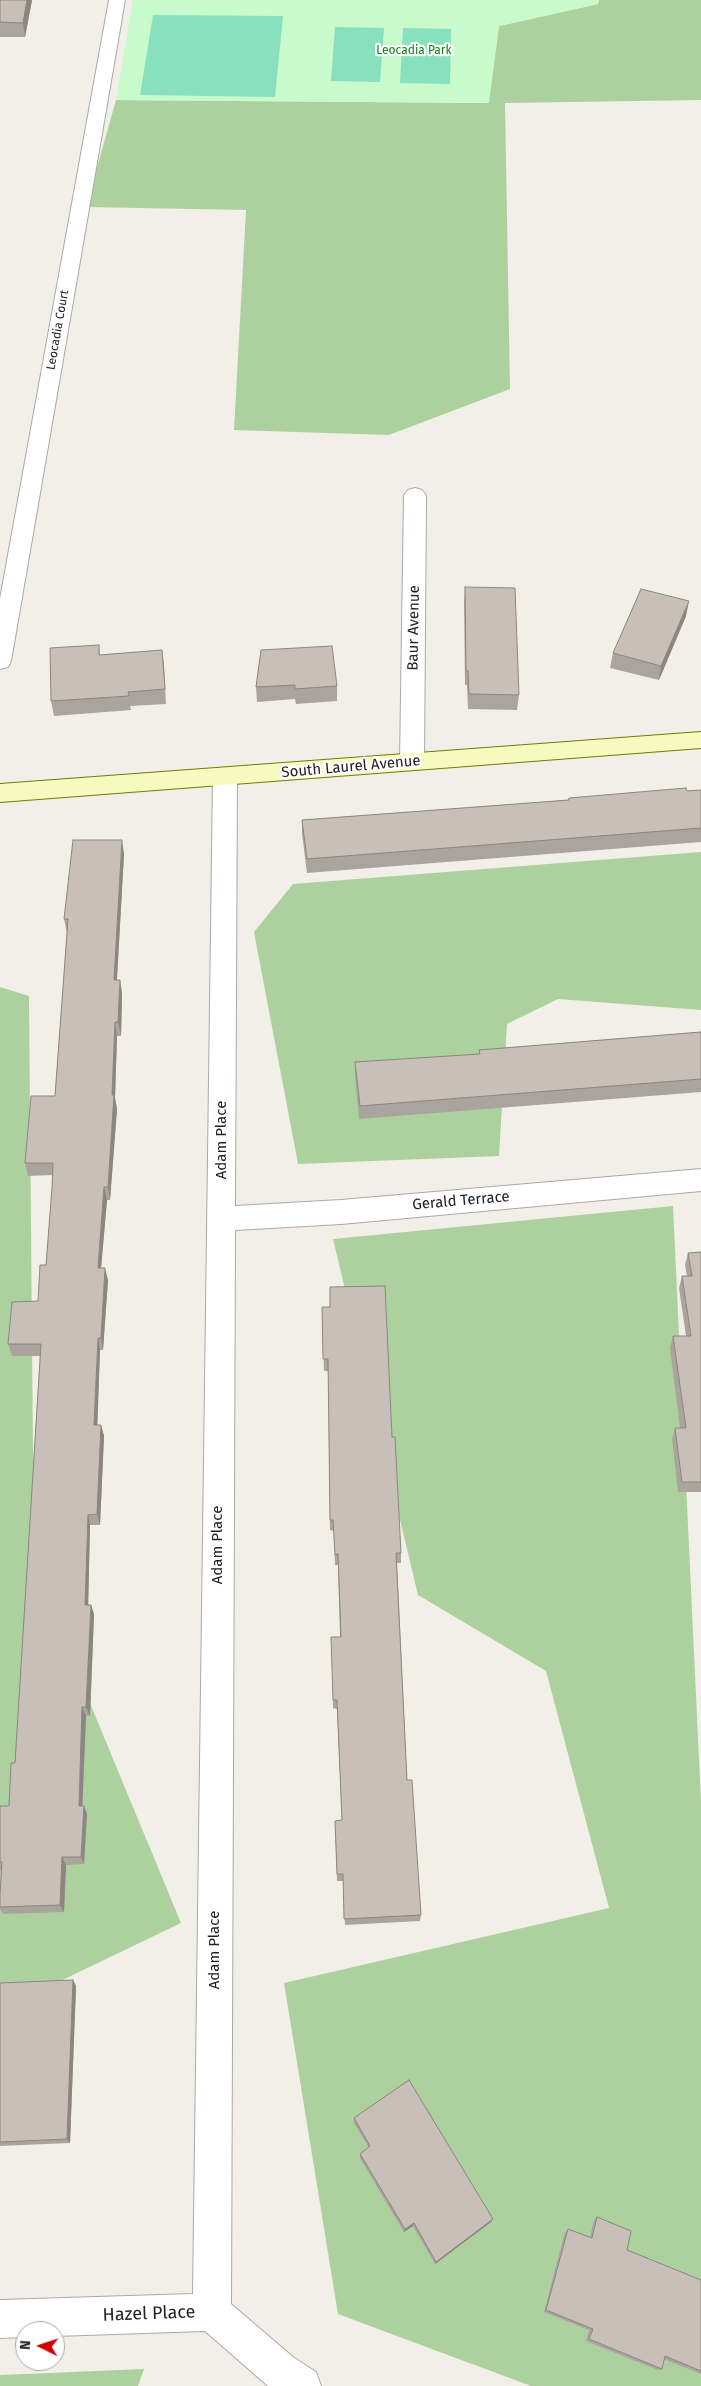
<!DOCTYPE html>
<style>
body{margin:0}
#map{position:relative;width:701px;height:2386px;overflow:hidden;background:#f2efe9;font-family:"Fira Sans",sans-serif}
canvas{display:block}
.north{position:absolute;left:15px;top:2321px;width:50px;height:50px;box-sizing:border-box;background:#fff;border:1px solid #a7a7a7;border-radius:50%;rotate:274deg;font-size:14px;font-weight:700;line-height:20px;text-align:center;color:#222}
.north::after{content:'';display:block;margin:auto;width:18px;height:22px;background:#d40000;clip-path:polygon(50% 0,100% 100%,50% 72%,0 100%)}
</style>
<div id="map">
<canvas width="701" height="2386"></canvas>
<div class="north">N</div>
</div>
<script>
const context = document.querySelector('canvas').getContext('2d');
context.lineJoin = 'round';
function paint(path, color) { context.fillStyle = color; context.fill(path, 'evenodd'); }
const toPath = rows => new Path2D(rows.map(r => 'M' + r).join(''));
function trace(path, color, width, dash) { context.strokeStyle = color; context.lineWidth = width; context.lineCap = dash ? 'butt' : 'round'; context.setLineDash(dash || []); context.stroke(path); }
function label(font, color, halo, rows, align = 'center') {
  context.font = font + ' "Fira Sans",sans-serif'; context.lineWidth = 4.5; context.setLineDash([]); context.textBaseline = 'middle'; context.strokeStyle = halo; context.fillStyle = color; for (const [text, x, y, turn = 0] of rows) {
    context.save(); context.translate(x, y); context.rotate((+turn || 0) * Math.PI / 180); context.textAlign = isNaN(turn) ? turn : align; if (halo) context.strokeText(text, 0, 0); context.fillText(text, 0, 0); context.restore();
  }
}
paint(toPath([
 [599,0,701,0,701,100,505,103,510,389,389,435,234,430,246,210,86,207,116,100,488,103,499,26,598,4],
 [701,852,701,1010,558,999,507,1024,499,1156,298,1164,254,932,293,884],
 [0,987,29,996,34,1568,181,1923,0,2010],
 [673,1206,701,1802,701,2386,531,2386,338,2314,284,1983,609,1908,546,1671,418,1595,333,1239],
 [144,2369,138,2386,0,2386,0,2375]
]), '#add19e');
paint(toPath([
 [133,0,599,0,598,4,499,26,489,103,116,100]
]), '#c8facc');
paint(toPath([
 [153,15,283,16,275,97,140,95],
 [335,27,384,28,380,82,331,81],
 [403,28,451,29,450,84,400,83]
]), '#88e0be');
const street = toPath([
 [109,0,125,0,11,661,8,667,0,669,0,599,109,0],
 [415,488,422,490,426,495,424,762,420,768,412,770,404,768,400,762,404,495,408,490,415,488],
 [225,768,233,771,237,777,235,1206,341,1200,701,1169,701,1191,341,1224,235,1230,231,2304,293,2357,316,2372,321,2386,268,2386,205,2331,55,2336,55,2331,25,2331,25,2337,0,2338,0,2300,193,2294,213,777,217,771,225,768]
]);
const secondary = toPath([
 [701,732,701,748,0,802,0,784,701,732]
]);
trace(street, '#a9a9a9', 2);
trace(secondary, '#707d05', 2);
paint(street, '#fff');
paint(secondary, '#f7fabf');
paint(toPath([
 [0,0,32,0,25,37,0,37],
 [465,587,519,695,517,710,468,709,467,685,465,685,464,602],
 [686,616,659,680,610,668,613,653],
 [99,645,100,655,162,650,166,704,130,706,131,710,54,716,51,701],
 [261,650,337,686,337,701,296,704,295,699,257,702,256,687],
 [701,790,701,842,307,873,302,834,302,820,568,800,569,798],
 [124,854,117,980,120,980,122,994,121,1036,117,1036,115,1098,117,1109,110,1200,107,1200,101,1268,108,1280,103,1350,100,1350,97,1425,101,1425,104,1436,100,1525,90,1525,88,1605,91,1605,94,1614,90,1716,86,1716,82,1806,84,1806,87,1814,84,1864,66,1865,64,1912,3,1914,0,1909,0,1894,2,1870,0,1870,0,1806,9,1806,15,1763,40,1356,12,1356,8,1344,38,1301,46,1265,52,1188,53,1175,28,1176,25,1163,55,1096,67,933,64,919],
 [701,1032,701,1092,359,1119,355,1076,355,1062,479,1054,479,1050],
 [701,1252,701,1492,678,1492,672,1439,675,1428,680,1428,670,1348,673,1336,686,1336,679,1288,682,1276,687,1276,685,1265,688,1253],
 [322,1307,330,1307,392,1437,401,1553,401,1563,397,1563,407,1780,421,1915,420,1921,345,1925,343,1881,337,1881,335,1821,342,1820,337,1709,333,1708,332,1646,340,1637,338,1565,335,1565,334,1531,330,1530,328,1371,324,1371],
 [73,1980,76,1986,70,2143,0,2146,0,1983],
 [354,2118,491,2222,435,2264,413,2226,404,2232,360,2158,360,2154,369,2148,354,2123],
 [597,2217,627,2250,701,2280,701,2374,664,2359,662,2369,658,2370,586,2341,589,2330,544,2312,565,2232,568,2229,590,2237,594,2220]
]), '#aba49e');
paint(toPath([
 [27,0,32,0,25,37,23,23],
 [689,601,686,616,659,680,661,666],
 [162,650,164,665,166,704,165,689],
 [122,840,124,854,116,994,114,980],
 [120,980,122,994,121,1036,118,1022],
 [115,1022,117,1036,115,1098,117,1109,110,1200,108,1187],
 [104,1187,107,1200,100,1280,98,1268],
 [105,1268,108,1280,103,1350,101,1338],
 [98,1338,100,1350,97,1436,94,1425],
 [101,1425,104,1436,100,1525,97,1514],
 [88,1515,90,1525,88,1615,85,1605],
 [91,1605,94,1614,90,1716,86,1707],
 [82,1707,86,1716,82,1814,79,1806],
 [84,1806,87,1814,84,1864,81,1857],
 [62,1857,66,1865,64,1912,60,1905],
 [73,1980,76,1986,70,2143,67,2139],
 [493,2219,491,2222,435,2264,436,2262],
 [414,2223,413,2226,404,2232,405,2229]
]), '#8b8681');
const building = toPath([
 [0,0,27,0,23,23,0,22,0,0],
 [465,587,515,588,519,695,469,694,468,671,466,671,465,587],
 [641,589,689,601,661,666,613,653,641,589],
 [99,645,99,655,162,650,165,689,128,692,129,696,51,701,50,648,99,645],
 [332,646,337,686,295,689,295,685,256,687,261,650,332,646],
 [686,788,687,791,701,790,701,828,307,859,302,820,569,800,569,798,686,788],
 [73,840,122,840,114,980,120,980,118,1022,115,1022,112,1095,114,1095,108,1187,104,1187,98,1268,105,1268,101,1338,98,1338,94,1425,101,1425,97,1514,88,1515,85,1605,91,1605,86,1707,82,1707,79,1806,84,1806,81,1857,62,1857,60,1905,0,1907,0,1894,2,1862,0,1862,0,1806,9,1806,11,1763,15,1763,41,1344,8,1344,12,1302,38,1301,40,1265,46,1265,52,1188,53,1163,25,1163,31,1096,55,1096,68,919,64,919,73,840],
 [701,1032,701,1079,360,1106,355,1062,480,1054,479,1050,701,1032],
 [701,1252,701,1482,682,1482,675,1428,686,1428,673,1336,691,1336,682,1276,692,1276,688,1253,701,1252],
 [385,1286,392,1437,395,1437,401,1553,396,1553,407,1780,412,1780,421,1915,344,1919,343,1874,337,1874,335,1821,342,1820,337,1700,333,1700,331,1637,341,1637,338,1554,335,1555,333,1520,330,1520,328,1359,323,1359,322,1307,330,1307,330,1287,385,1286],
 [73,1980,67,2139,0,2142,0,1983,73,1980],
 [409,2080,493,2219,436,2262,414,2223,405,2229,360,2154,370,2146,354,2118,409,2080],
 [597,2217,631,2231,627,2250,701,2280,701,2371,665,2356,662,2369,589,2339,593,2329,546,2310,568,2229,592,2238,597,2217]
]);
paint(building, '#c7bfb8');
trace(building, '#8b8681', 1);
label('12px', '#0c8416', '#fff', [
 ["Leocadia Park",414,51]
]);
label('12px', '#222', '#fff', [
 ["Leocadia Court",58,330,-80]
]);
label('15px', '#222', '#fff', [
 ["Baur Avenue",414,628,-89],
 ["South Laurel Avenue",351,767,-5],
 ["Adam Place",222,1140,-90],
 ["Gerald Terrace",461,1201,-5],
 ["Adam Place",218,1545,-90],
 ["Adam Place",215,1950,-90]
]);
label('18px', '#222', '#fff', [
 ["Hazel Place",149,2314,-2]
]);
</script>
